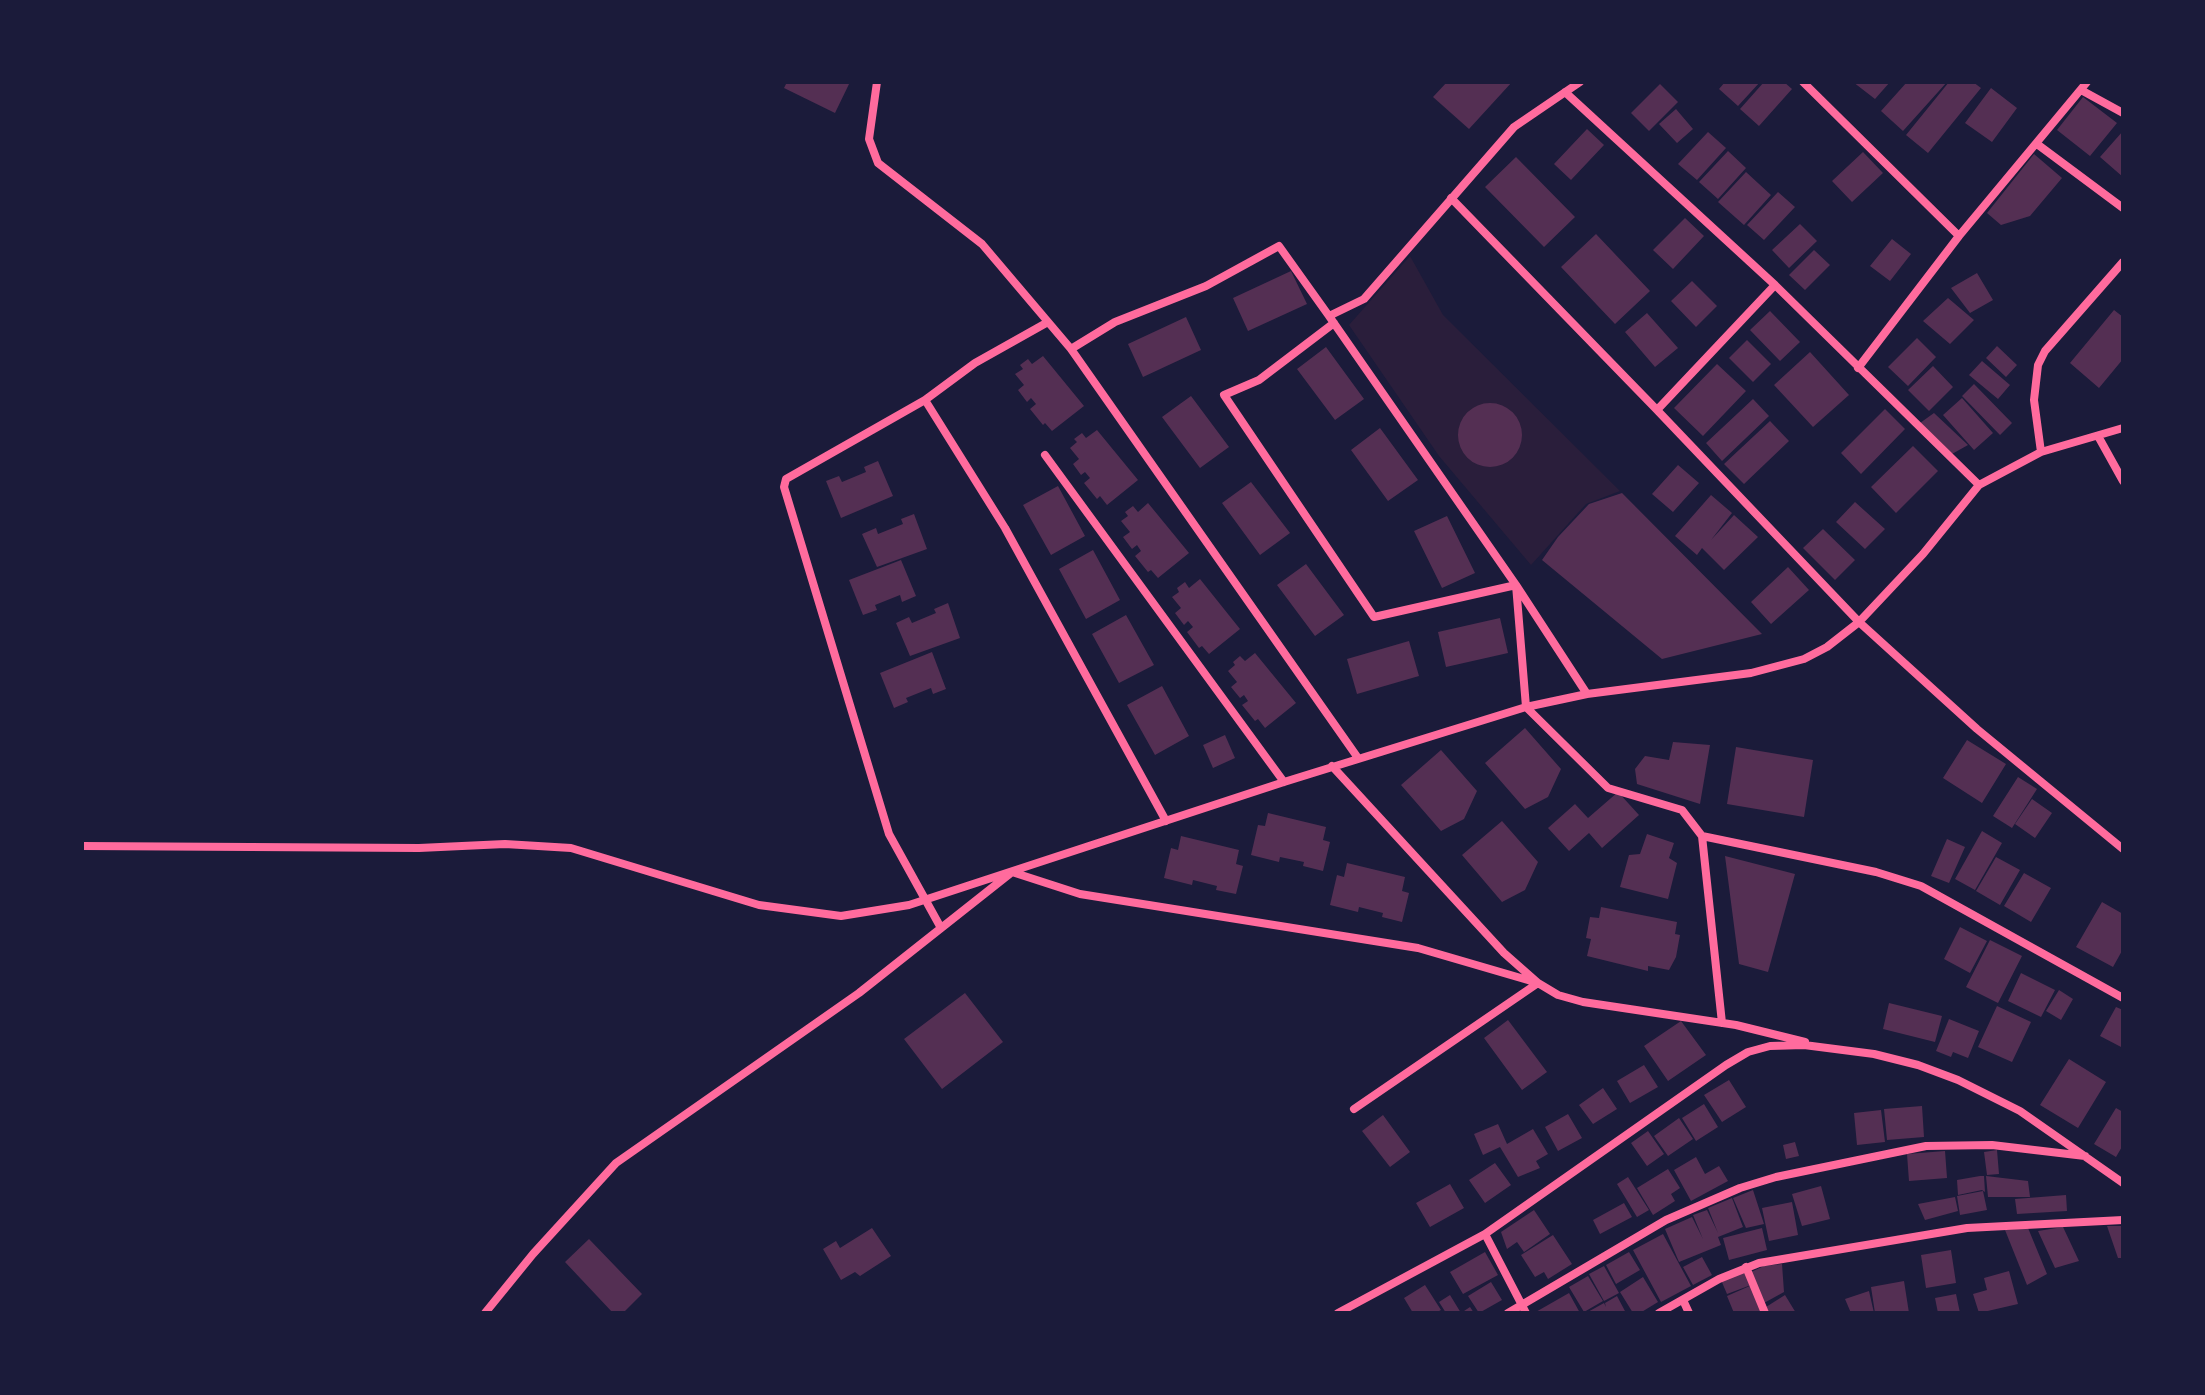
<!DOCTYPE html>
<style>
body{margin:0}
#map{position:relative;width:2205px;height:1395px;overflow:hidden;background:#1b1b3a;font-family:"Source Sans 3",sans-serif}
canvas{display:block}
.frame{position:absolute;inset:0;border:84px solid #1b1b3a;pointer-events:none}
</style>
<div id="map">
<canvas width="2205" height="1395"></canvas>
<div class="frame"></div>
</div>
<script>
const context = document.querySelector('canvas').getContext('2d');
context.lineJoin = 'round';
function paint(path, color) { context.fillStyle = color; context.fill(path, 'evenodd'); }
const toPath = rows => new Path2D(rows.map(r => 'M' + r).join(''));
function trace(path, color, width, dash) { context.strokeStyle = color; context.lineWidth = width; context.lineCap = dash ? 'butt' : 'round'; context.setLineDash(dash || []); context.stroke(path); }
paint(toPath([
 [1410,256,1443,315,1620,491,1586,504,1531,565,1439,456,1349,325]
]), '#2a1e3b');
paint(toPath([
 [787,82,850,82,835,113,784,88],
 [1447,82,1512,82,1469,129,1433,97],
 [1725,82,1760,82,1738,106,1719,89],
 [1764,82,1784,82,1792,89,1759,126,1740,109],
 [1853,82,1890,82,1875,99],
 [1907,82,1947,82,1903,131,1881,111],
 [1949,82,1973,82,1981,88,1928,153,1906,135],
 [1660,84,1678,102,1649,131,1631,113],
 [1991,88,2017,108,1992,142,1965,123],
 [2083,97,2117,123,2090,156,2057,130],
 [1676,109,1693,129,1677,143,1659,124],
 [1587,129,1604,145,1571,180,1554,164],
 [2123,131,2123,177,2100,157],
 [1708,132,1726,148,1697,180,1678,164],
 [1728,151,1746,168,1718,199,1699,182],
 [1863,152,1883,173,1852,202,1832,181],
 [2034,154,2062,178,2030,216,2001,225,1987,213],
 [1516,157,1575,217,1544,247,1485,187],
 [1746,172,1771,195,1744,225,1718,202],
 [1778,192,1795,207,1764,240,1747,225],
 [1685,218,1704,236,1673,269,1653,250],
 [1800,224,1817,241,1789,268,1772,250],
 [1596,234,1650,291,1615,324,1561,267],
 [1892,239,1911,254,1890,281,1870,266],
 [1814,250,1830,265,1805,290,1789,275],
 [1291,271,1307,304,1248,331,1233,298],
 [1977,273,1993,300,1970,313,1951,288],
 [1692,281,1717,306,1696,327,1671,301],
 [1948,298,1974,320,1950,344,1923,321],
 [2114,310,2123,317,2123,359,2099,388,2070,363],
 [1770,311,1800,342,1780,361,1750,330],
 [1647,313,1678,348,1655,367,1625,332],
 [1186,317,1201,350,1143,377,1128,344],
 [1917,338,1936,357,1908,386,1888,367],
 [1747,340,1771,364,1753,382,1729,358],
 [1997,346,2017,365,2006,377,1986,358],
 [1326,347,1364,399,1335,420,1297,369],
 [1810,352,1849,395,1813,427,1774,385],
 [1043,356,1084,406,1052,431,1045,423,1043,425,1030,409,1036,404,1031,398,1027,402,1018,390,1024,385,1015,374,1023,369,1020,365,1028,359,1032,364],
 [1982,361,2010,385,1998,399,1969,375],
 [1717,364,1746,391,1703,436,1674,408],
 [1933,366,1953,387,1929,411,1908,390],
 [1974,384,2012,423,2000,435,1962,396],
 [1191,396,1229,447,1200,468,1162,417],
 [1962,398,1993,433,1974,450,1943,415],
 [1753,399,1769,416,1722,461,1706,443],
 '1458 435a32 32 0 1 1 64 0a32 32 0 1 1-64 0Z',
 [1885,409,1905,429,1861,474,1841,453],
 [1934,413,1968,445,1952,454,1920,423],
 [1770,421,1789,441,1744,484,1724,464],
 [1380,428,1418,480,1388,501,1351,450],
 [1097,430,1138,480,1107,505,1100,496,1097,499,1084,483,1090,478,1085,472,1081,475,1073,464,1079,459,1070,448,1077,442,1074,439,1082,433,1086,438],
 [1913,446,1938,471,1896,513,1871,487],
 [878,461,893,496,841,518,826,481,839,476,842,482,866,472,864,467],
 [1678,465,1699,483,1673,512,1652,494],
 [1251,482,1290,533,1260,555,1222,503],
 [1058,486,1085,536,1051,555,1023,505],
 [1622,493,1762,634,1662,659,1542,560,1558,537,1589,504],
 [1711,495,1732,513,1711,540,1734,515,1758,537,1724,570,1702,548,1697,555,1675,536],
 [1855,502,1885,529,1865,549,1836,522],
 [1148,503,1189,553,1158,578,1151,570,1148,572,1135,556,1141,551,1137,545,1132,549,1123,537,1130,532,1121,521,1128,516,1125,512,1133,506,1138,512],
 [914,514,927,549,877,567,862,534,876,528,878,534,903,524,901,519],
 [1447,516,1475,573,1442,588,1414,531],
 [1823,529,1855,560,1835,580,1803,548],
 [1093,550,1120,600,1086,619,1059,569],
 [901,560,916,596,902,602,900,595,875,605,877,610,863,615,849,580],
 [1306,564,1344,615,1315,636,1277,585],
 [1788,567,1809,590,1771,624,1751,602],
 [1200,579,1240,629,1209,654,1202,646,1199,648,1187,632,1193,627,1188,621,1184,625,1175,613,1181,608,1172,597,1179,592,1177,588,1185,582,1189,588],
 [948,603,960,638,910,656,896,623,909,617,912,623,936,613,934,609],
 [1126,615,1154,665,1119,683,1092,634],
 [1500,618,1508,653,1446,667,1438,632],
 [1409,641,1419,676,1357,694,1347,659],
 [932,652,946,689,933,694,931,688,906,698,908,702,894,708,880,673],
 [1255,653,1296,703,1265,728,1258,719,1255,721,1242,705,1248,701,1244,695,1240,698,1231,687,1237,682,1228,671,1235,665,1233,662,1240,656,1245,661],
 [1162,686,1189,736,1155,755,1127,705],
 [1525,728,1561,769,1548,797,1525,809,1485,763],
 [1225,735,1235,758,1213,768,1203,745],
 [1967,740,2006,764,1982,803,1943,778],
 [1673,742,1710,745,1700,804,1637,784,1635,769,1645,756,1669,760],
 [1736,747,1813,760,1804,817,1727,804],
 [1441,750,1477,791,1464,819,1441,831,1401,785],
 [2018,777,2037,789,2012,828,1993,816],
 [1618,792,1639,815,1602,848,1589,833,1569,851,1548,828,1575,804,1588,818],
 [2032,799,2052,813,2035,838,2015,824],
 [1268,813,1326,827,1323,840,1330,842,1323,871,1303,866,1304,862,1280,857,1279,862,1251,855,1258,825,1265,826],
 [1502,821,1538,862,1525,890,1502,902,1462,855],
 [1982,831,2002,843,1975,890,1955,879],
 [1647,834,1674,843,1669,858,1677,863,1668,899,1620,887,1629,855,1640,854],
 [1181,836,1239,850,1236,864,1243,866,1236,894,1216,890,1217,886,1193,880,1192,885,1164,878,1171,848,1178,850],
 [1947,839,1965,847,1949,883,1931,876],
 [1725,856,1795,874,1768,972,1739,964],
 [1996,857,2020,870,2000,905,1976,891],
 [1347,863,1405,877,1402,891,1409,893,1402,922,1382,917,1383,913,1359,907,1358,912,1330,905,1337,875,1344,877],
 [2024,873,2051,888,2031,922,2004,906],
 [2102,902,2123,914,2123,949,2113,967,2076,947],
 [1601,907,1677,922,1675,934,1680,935,1676,957,1669,970,1648,966,1648,971,1587,956,1591,939,1586,938,1590,917,1599,918],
 [1960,927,1987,941,1970,973,1944,959],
 [1990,940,2022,956,1998,1003,1966,987],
 [2021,973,2055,990,2041,1017,2008,1001],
 [2059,990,2073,999,2061,1020,2046,1011],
 [965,993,1003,1042,942,1089,904,1039],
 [1889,1003,1942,1016,1935,1042,1883,1029],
 [1997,1006,2031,1022,2012,1062,1978,1047],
 [2116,1007,2123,1010,2123,1048,2100,1036],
 [1949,1019,1979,1031,1968,1058,1953,1052,1951,1057,1936,1051],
 [1508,1020,1547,1072,1522,1090,1484,1038],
 [1681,1021,1706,1055,1668,1081,1644,1046],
 [2069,1059,2106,1082,2078,1128,2040,1105],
 [1644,1065,1658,1087,1630,1103,1617,1081],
 [1729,1080,1746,1107,1722,1122,1704,1095],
 [1603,1088,1617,1109,1593,1124,1579,1105],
 [1704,1104,1718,1127,1696,1141,1682,1118],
 [1922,1106,1924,1137,1887,1140,1884,1109],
 [2116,1108,2123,1112,2123,1145,2116,1157,2094,1144],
 [1881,1110,1885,1142,1857,1145,1854,1113],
 [1568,1114,1582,1138,1558,1151,1545,1127],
 [1383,1115,1410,1152,1390,1167,1362,1131],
 [1679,1118,1693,1139,1668,1156,1654,1136],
 [1498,1124,1507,1144,1533,1129,1548,1154,1536,1161,1540,1168,1518,1177,1500,1147,1483,1155,1474,1134],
 [1648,1131,1664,1154,1647,1166,1631,1143],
 [1795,1142,1799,1156,1786,1159,1783,1145],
 [1997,1150,1999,1174,1987,1175,1984,1152],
 [1945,1151,1947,1178,1909,1181,1907,1154],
 [1696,1157,1705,1174,1719,1166,1728,1181,1691,1201,1674,1170],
 [1495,1163,1511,1185,1485,1203,1469,1180],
 [1668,1169,1680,1188,1671,1194,1675,1201,1653,1215,1637,1188],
 [1980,1176,1984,1176,1985,1192,1982,1190,1958,1195,1957,1180],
 [1986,1176,2028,1181,2030,1197,1988,1197],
 [1628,1177,1649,1210,1637,1217,1617,1184],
 [1450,1184,1464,1208,1430,1227,1416,1203],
 [1821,1186,1830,1219,1802,1226,1792,1194],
 [1753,1190,1764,1224,1746,1228,1733,1198],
 [1983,1191,1987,1210,1960,1215,1957,1196],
 [2066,1195,2067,1211,2017,1214,2015,1199],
 [1955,1197,1958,1211,1925,1220,1918,1204],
 [1732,1198,1743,1227,1718,1237,1721,1245,1679,1262,1665,1229,1692,1217,1703,1239,1693,1215,1707,1210,1718,1233,1708,1208],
 [1792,1202,1798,1235,1769,1241,1762,1208],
 [1624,1203,1632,1217,1600,1234,1593,1220],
 [1534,1210,1550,1234,1524,1252,1517,1242,1507,1249,1501,1232],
 [2107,1226,2123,1226,2123,1258,2118,1258],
 [2063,1227,2079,1261,2055,1268,2038,1231],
 [872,1228,891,1256,860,1276,855,1272,841,1280,823,1249,836,1241,840,1248],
 [1762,1228,1767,1250,1729,1260,1723,1238],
 [2028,1228,2047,1274,2027,1285,2005,1230],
 [1663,1234,1691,1286,1661,1302,1633,1250],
 [1553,1235,1572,1264,1548,1279,1544,1272,1535,1277,1521,1255],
 [589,1239,642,1294,623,1313,613,1313,565,1262],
 [1951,1250,1956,1283,1926,1288,1921,1255],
 [1485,1252,1498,1275,1463,1294,1450,1272],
 [1629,1252,1640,1270,1616,1284,1606,1265],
 [1702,1257,1712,1275,1693,1285,1683,1267],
 [1782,1264,1784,1292,1764,1303,1751,1272,1764,1266],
 [1604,1266,1619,1293,1604,1301,1589,1274],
 [1745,1270,1751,1285,1727,1294,1721,1280],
 [2009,1271,2018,1304,1979,1313,1973,1294,1987,1290,1984,1278],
 [1588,1276,1603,1301,1584,1312,1569,1287],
 [1643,1277,1658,1302,1640,1313,1633,1313,1620,1292],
 [1904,1281,1909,1313,1875,1313,1871,1287],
 [1491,1282,1502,1300,1479,1313,1468,1296],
 [1425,1285,1441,1310,1435,1313,1413,1313,1404,1298],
 [1752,1285,1763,1313,1734,1313,1727,1296],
 [1869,1291,1874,1313,1851,1313,1845,1299],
 [1569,1293,1580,1313,1534,1313],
 [1956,1294,1960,1313,1938,1313,1935,1298],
 [1450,1295,1461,1313,1470,1307,1474,1313,1446,1313,1439,1302],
 [1785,1295,1796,1313,1769,1313,1766,1307],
 [1617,1296,1626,1313,1586,1313,1604,1303,1606,1307,1605,1303]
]), '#542f53');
trace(toPath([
 [877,82,869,139,878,163,982,244,1071,349,1358,758],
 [1803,82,1959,236],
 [2081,90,2123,113],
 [1565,92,1775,285,1979,485],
 [2037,144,2123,208],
 [1451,198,1657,410],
 [1775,285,1657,410,1859,622,1977,729,2123,849],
 [1329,316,1516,585,1526,707,1608,788,1682,810,1702,836,1722,1023],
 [1334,323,1259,380,1224,395,1374,617,1516,585,1587,694],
 [1071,349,1115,322,1206,286,1279,246,1329,316,1364,299,1514,127,1580,82],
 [1858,368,1959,236,2087,82],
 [925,400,1005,528,1166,821],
 [2098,436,2123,481],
 [2041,452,2034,400,2038,365,2045,351,2123,262],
 [1045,455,1284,782],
 [1332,766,1504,953,1538,983,1558,995,1583,1002,1736,1025,1805,1042],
 [1702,836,1876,872,1921,886,2123,998],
 [82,846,419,848,505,844,571,848,759,905,841,916,909,905,1284,782,1526,707,1587,694,1751,673,1804,659,1827,647,1859,622,1923,554,1979,485,2041,452,2123,428],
 [941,928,889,834,784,487,786,479,925,400,975,363,1048,322],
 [1354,1109,1538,983],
 [1485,1234,1526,1313],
 [1746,1267,1765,1313],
 [1683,1300,1689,1313],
 [485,1313,533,1254,616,1163,859,993,1012,872,1080,894,1418,948,1538,983],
 [1338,1313,1485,1234,1726,1065,1748,1052,1770,1046,1804,1045,1874,1054,1918,1065,1958,1080,2020,1111,2123,1183],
 [1508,1313,1666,1220,1740,1188,1776,1177,1926,1146,1992,1145,2085,1156],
 [1659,1313,1719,1279,1759,1263,1967,1228,2123,1220]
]), '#ff6b9d', 8);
</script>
